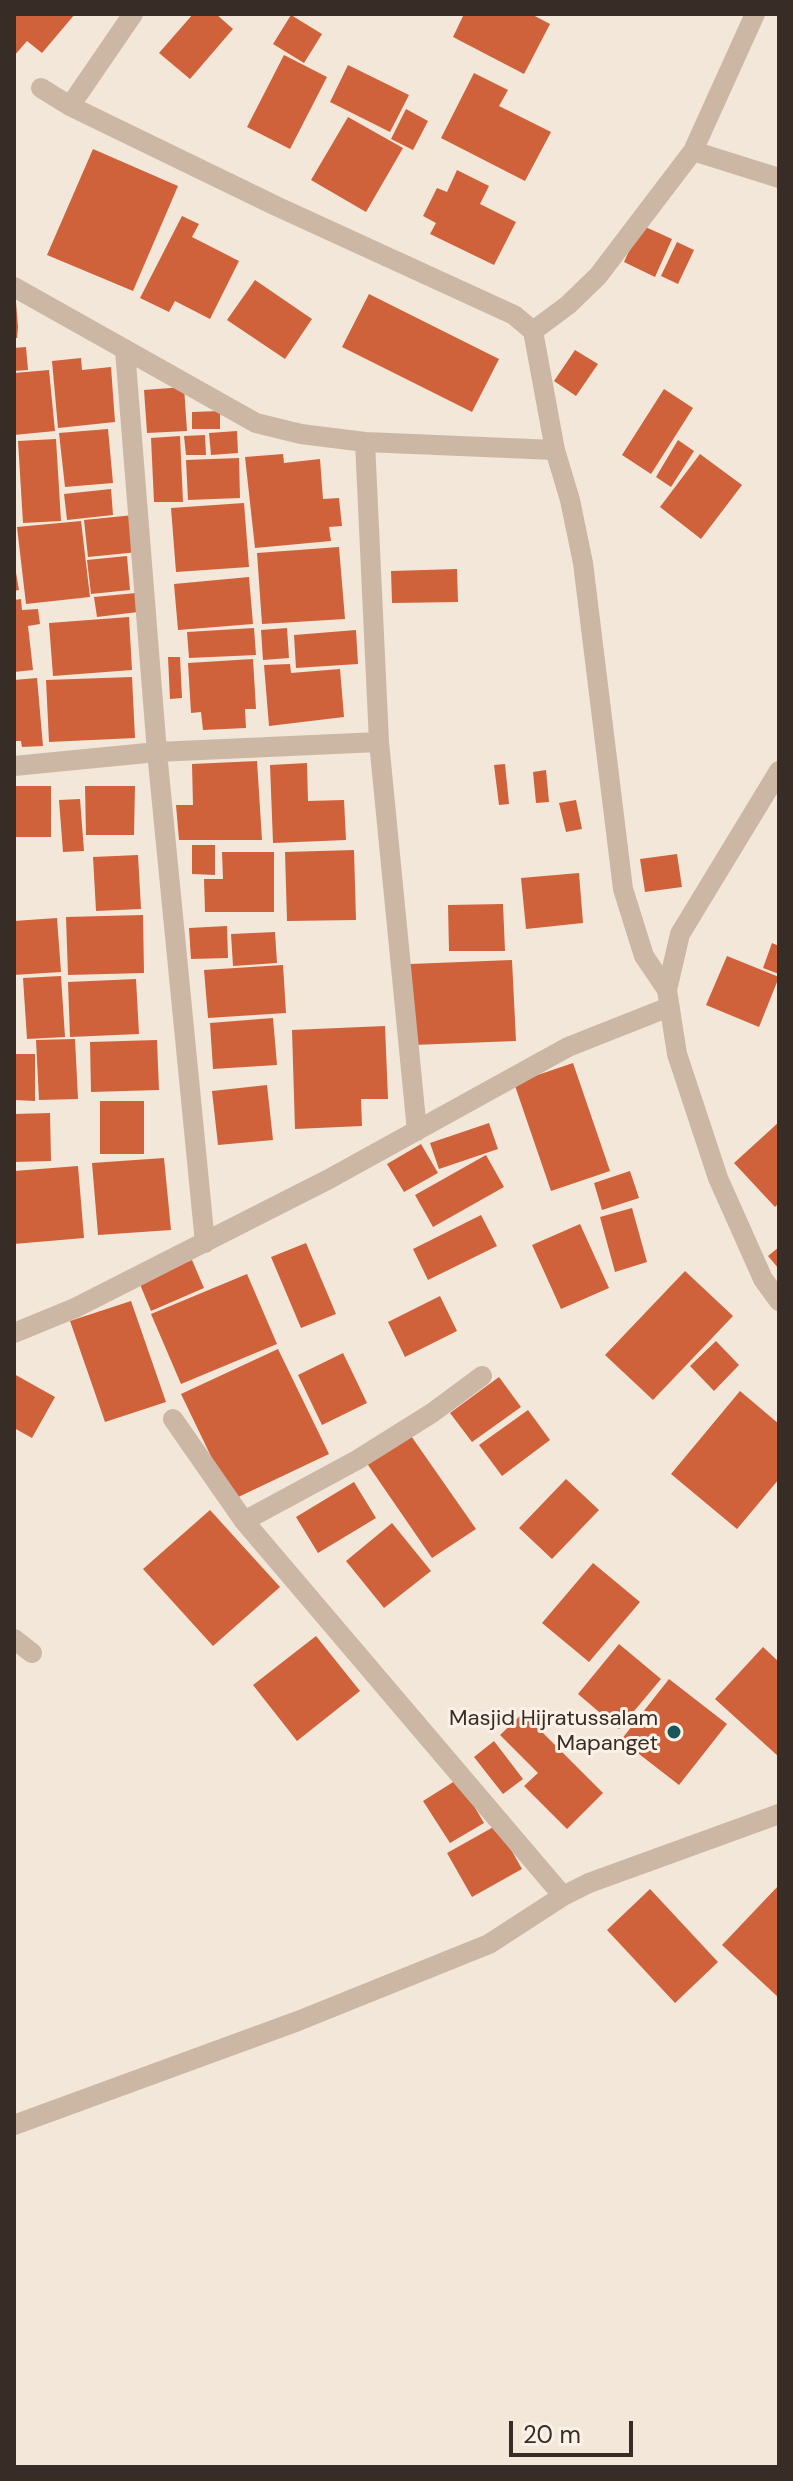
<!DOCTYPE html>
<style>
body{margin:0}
#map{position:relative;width:793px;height:2481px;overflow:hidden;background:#f3e7d9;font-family:"DM Sans",sans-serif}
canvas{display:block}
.frame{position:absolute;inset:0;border:16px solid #372c26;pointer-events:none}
.scale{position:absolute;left:509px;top:2421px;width:124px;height:36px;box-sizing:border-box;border:4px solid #372c26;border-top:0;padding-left:10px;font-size:24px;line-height:28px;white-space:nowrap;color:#372c26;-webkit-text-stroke:6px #fbf1e6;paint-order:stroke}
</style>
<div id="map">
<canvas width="793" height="2481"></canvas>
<div class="frame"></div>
<div class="scale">20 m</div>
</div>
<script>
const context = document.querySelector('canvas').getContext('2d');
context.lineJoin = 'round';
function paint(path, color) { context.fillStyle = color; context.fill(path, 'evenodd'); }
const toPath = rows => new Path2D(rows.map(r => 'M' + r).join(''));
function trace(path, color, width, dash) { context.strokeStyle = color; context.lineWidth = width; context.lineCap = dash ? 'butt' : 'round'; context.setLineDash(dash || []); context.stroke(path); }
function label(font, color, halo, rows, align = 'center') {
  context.font = font + ' "DM Sans",sans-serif'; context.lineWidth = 6; context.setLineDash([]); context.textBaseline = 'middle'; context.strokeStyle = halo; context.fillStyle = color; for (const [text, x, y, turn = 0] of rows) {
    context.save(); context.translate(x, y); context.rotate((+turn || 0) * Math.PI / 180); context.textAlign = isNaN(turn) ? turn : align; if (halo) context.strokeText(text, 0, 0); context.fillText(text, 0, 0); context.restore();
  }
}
paint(toPath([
 [14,14,75,14,42,53,27,41,14,56],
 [193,14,216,14,233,29,190,79,159,53],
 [464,14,531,14,550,24,524,74,453,37],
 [291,15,322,34,304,63,273,44],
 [284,55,327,77,290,149,247,127],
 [348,65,409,95,390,132,330,102],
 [474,73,508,90,499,106,551,132,525,181,441,138],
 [406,109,428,121,413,150,391,139],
 [348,117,403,148,366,212,311,180],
 [93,149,178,186,133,291,47,255],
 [457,170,489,186,480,204,516,222,494,265,430,234,436,223,423,216,437,188,447,192],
 [182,216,199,224,192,237,239,261,210,319,175,301,169,312,140,298],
 [641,225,672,239,655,277,624,262],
 [677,242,694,250,678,284,661,276],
 [255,280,312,319,285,359,227,320],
 [369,294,499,359,472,412,342,347],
 [14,302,16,302,18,327,17,338,14,338],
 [26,347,28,370,14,371,14,348],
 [575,350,598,364,576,396,554,381],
 [81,358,82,370,111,367,115,422,58,428,52,361],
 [49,370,55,431,14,435,14,373],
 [184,387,187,431,147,433,144,390],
 [664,389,693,408,651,474,622,455],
 [220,411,220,429,192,429,192,412],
 [108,429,113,483,65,487,59,433],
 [237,431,238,453,211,455,209,433],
 [205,435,206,455,186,455,184,436],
 [180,436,183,502,154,502,151,438],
 [56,439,61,521,23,523,18,441],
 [678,440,694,451,671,487,656,477],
 [283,454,284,463,320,459,323,499,339,498,342,526,329,527,331,541,255,548,245,457],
 [700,454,742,485,701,539,660,507],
 [239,458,240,498,188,500,186,460],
 [111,489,113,515,67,520,64,494],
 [244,503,249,567,176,572,171,508],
 [134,515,138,552,88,557,84,520],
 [81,521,90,597,26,604,17,527],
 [339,547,345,619,262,624,257,553],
 [127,556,130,590,91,594,87,560],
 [14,561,19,590,14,591],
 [457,569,458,602,392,603,391,571],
 [249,577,253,624,178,630,174,584],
 [136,593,138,612,97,617,94,597],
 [21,599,22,610,38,609,40,624,28,626,33,670,14,672,14,600],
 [129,617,132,670,53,676,49,623],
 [254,628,256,655,189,658,187,632],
 [287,628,289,658,263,660,261,630],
 [356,630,358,664,296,668,294,635],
 [168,657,180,657,182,698,170,699],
 [253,659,256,709,245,709,246,728,203,730,201,712,191,713,188,663],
 [290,664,291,673,340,669,344,717,269,726,264,665],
 [132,677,135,738,49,742,46,680],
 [37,678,43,746,22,747,21,741,14,741,14,680],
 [257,761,262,840,179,840,176,805,193,805,192,764],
 [307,763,308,801,344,800,346,840,273,843,270,765],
 [505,764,509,804,499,805,494,765],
 [546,770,549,802,536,803,533,772],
 [14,786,51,786,51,837,14,837],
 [85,786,135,786,134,835,86,835],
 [80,799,84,851,63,852,59,800],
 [576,800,582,829,566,832,559,803],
 [192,845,215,845,215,875,192,874],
 [354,850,356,920,287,921,285,852],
 [222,852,274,852,274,912,205,912,204,879,223,879],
 [677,854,682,887,645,892,640,859],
 [138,855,141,909,96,911,93,857],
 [579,873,583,923,526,929,521,878],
 [503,904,505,951,449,951,448,905],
 [143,915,144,973,68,975,66,917],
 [57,918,61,972,14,975,14,921],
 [227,926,228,958,191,959,189,928],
 [275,932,277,963,233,966,231,934],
 [772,943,779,946,779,974,763,968],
 [727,956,779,977,759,1027,706,1005],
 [512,960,516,1041,413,1045,410,964],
 [283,965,286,1013,208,1018,204,970],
 [61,976,65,1037,27,1039,23,978],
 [136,979,139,1034,70,1037,68,982],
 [273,1018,277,1065,213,1069,210,1023],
 [385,1026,388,1099,361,1099,362,1126,295,1129,292,1030],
 [75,1039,78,1099,39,1100,36,1040],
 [157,1040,159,1090,91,1092,90,1042],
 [14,1054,35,1054,35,1101,14,1100],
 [573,1063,610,1171,551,1191,514,1083],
 [267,1085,273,1140,218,1145,212,1091],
 [100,1101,144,1101,144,1154,100,1154],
 [50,1113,51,1161,14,1162,14,1114],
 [779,1122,779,1203,775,1207,734,1163],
 [489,1123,498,1149,439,1169,430,1143],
 [421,1144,438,1173,404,1192,387,1164],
 [486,1155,504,1187,433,1227,415,1195],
 [164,1158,171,1230,98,1235,92,1163],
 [78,1166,84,1238,14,1244,14,1171],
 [630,1171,639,1198,602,1210,594,1183],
 [632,1208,647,1262,615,1272,600,1217],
 [481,1215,497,1246,428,1280,413,1249],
 [580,1224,609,1288,561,1309,532,1245],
 [306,1243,336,1314,301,1328,271,1257],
 [779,1247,779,1269,768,1256],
 [192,1260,204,1288,151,1311,139,1282],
 [685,1271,733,1316,653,1400,605,1355],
 [247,1274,277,1344,181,1384,151,1314],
 [440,1296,457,1331,405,1357,388,1322],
 [131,1301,166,1402,105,1422,70,1321],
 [716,1341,739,1365,714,1391,690,1366],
 [278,1349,329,1454,232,1500,181,1394],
 [343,1353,367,1403,322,1425,298,1375],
 [14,1374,55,1397,32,1438,14,1428],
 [499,1377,521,1407,472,1442,450,1413],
 [740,1391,779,1424,779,1479,737,1529,671,1474],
 [528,1410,550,1440,502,1476,479,1445],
 [409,1433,476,1529,432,1558,366,1462],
 [566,1479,599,1510,552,1559,519,1528],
 [354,1482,376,1518,318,1553,296,1517],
 [210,1510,280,1587,213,1646,143,1569],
 [392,1523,431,1571,384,1608,346,1561],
 [593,1563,640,1602,589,1662,542,1623],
 [316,1636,360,1691,297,1741,253,1685],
 [619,1644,661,1679,619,1729,578,1694],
 [763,1647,779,1662,779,1757,715,1699],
 [669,1679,727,1724,679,1785,621,1740],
 [523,1713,603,1793,567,1829,524,1786,538,1773,500,1735],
 [494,1741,523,1779,503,1794,474,1757],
 [458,1779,484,1823,450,1843,423,1801],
 [497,1825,522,1869,472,1897,447,1853],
 [779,1885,779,1998,722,1945],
 [650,1889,718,1962,675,2003,607,1930]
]), '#cf623b');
trace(toPath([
 [41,88,70,106,276,206,514,315,533,331,555,450],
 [70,106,133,14],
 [693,151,779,178],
 [14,287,256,423,301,434,365,442,555,450,570,500,583,563,623,889,644,956,667,990],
 [533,331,568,305,598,276,693,151,755,14],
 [125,350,157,752,205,1243],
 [365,442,379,742,417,1131],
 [14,766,157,752,379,742],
 [779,771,680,934,667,990,677,1054,718,1178,763,1279,779,1301],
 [14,1333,75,1308,329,1179,568,1047,669,1007],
 [173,1419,244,1521,563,1896,589,1883,779,1814],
 [244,1521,357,1460,432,1413,482,1376],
 [14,1639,32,1653],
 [14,2125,298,2021,489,1944,563,1896]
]), '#ccb7a4', 20);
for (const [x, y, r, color] of [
 [674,1732,8,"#19565c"]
]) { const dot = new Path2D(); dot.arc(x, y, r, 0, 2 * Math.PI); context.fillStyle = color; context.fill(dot); trace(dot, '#fbf1e6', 3); }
label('22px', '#372c26', '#fbf1e6', [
 ["Masjid Hijratussalam",658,1719],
 ["Mapanget",658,1744]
], 'right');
</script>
